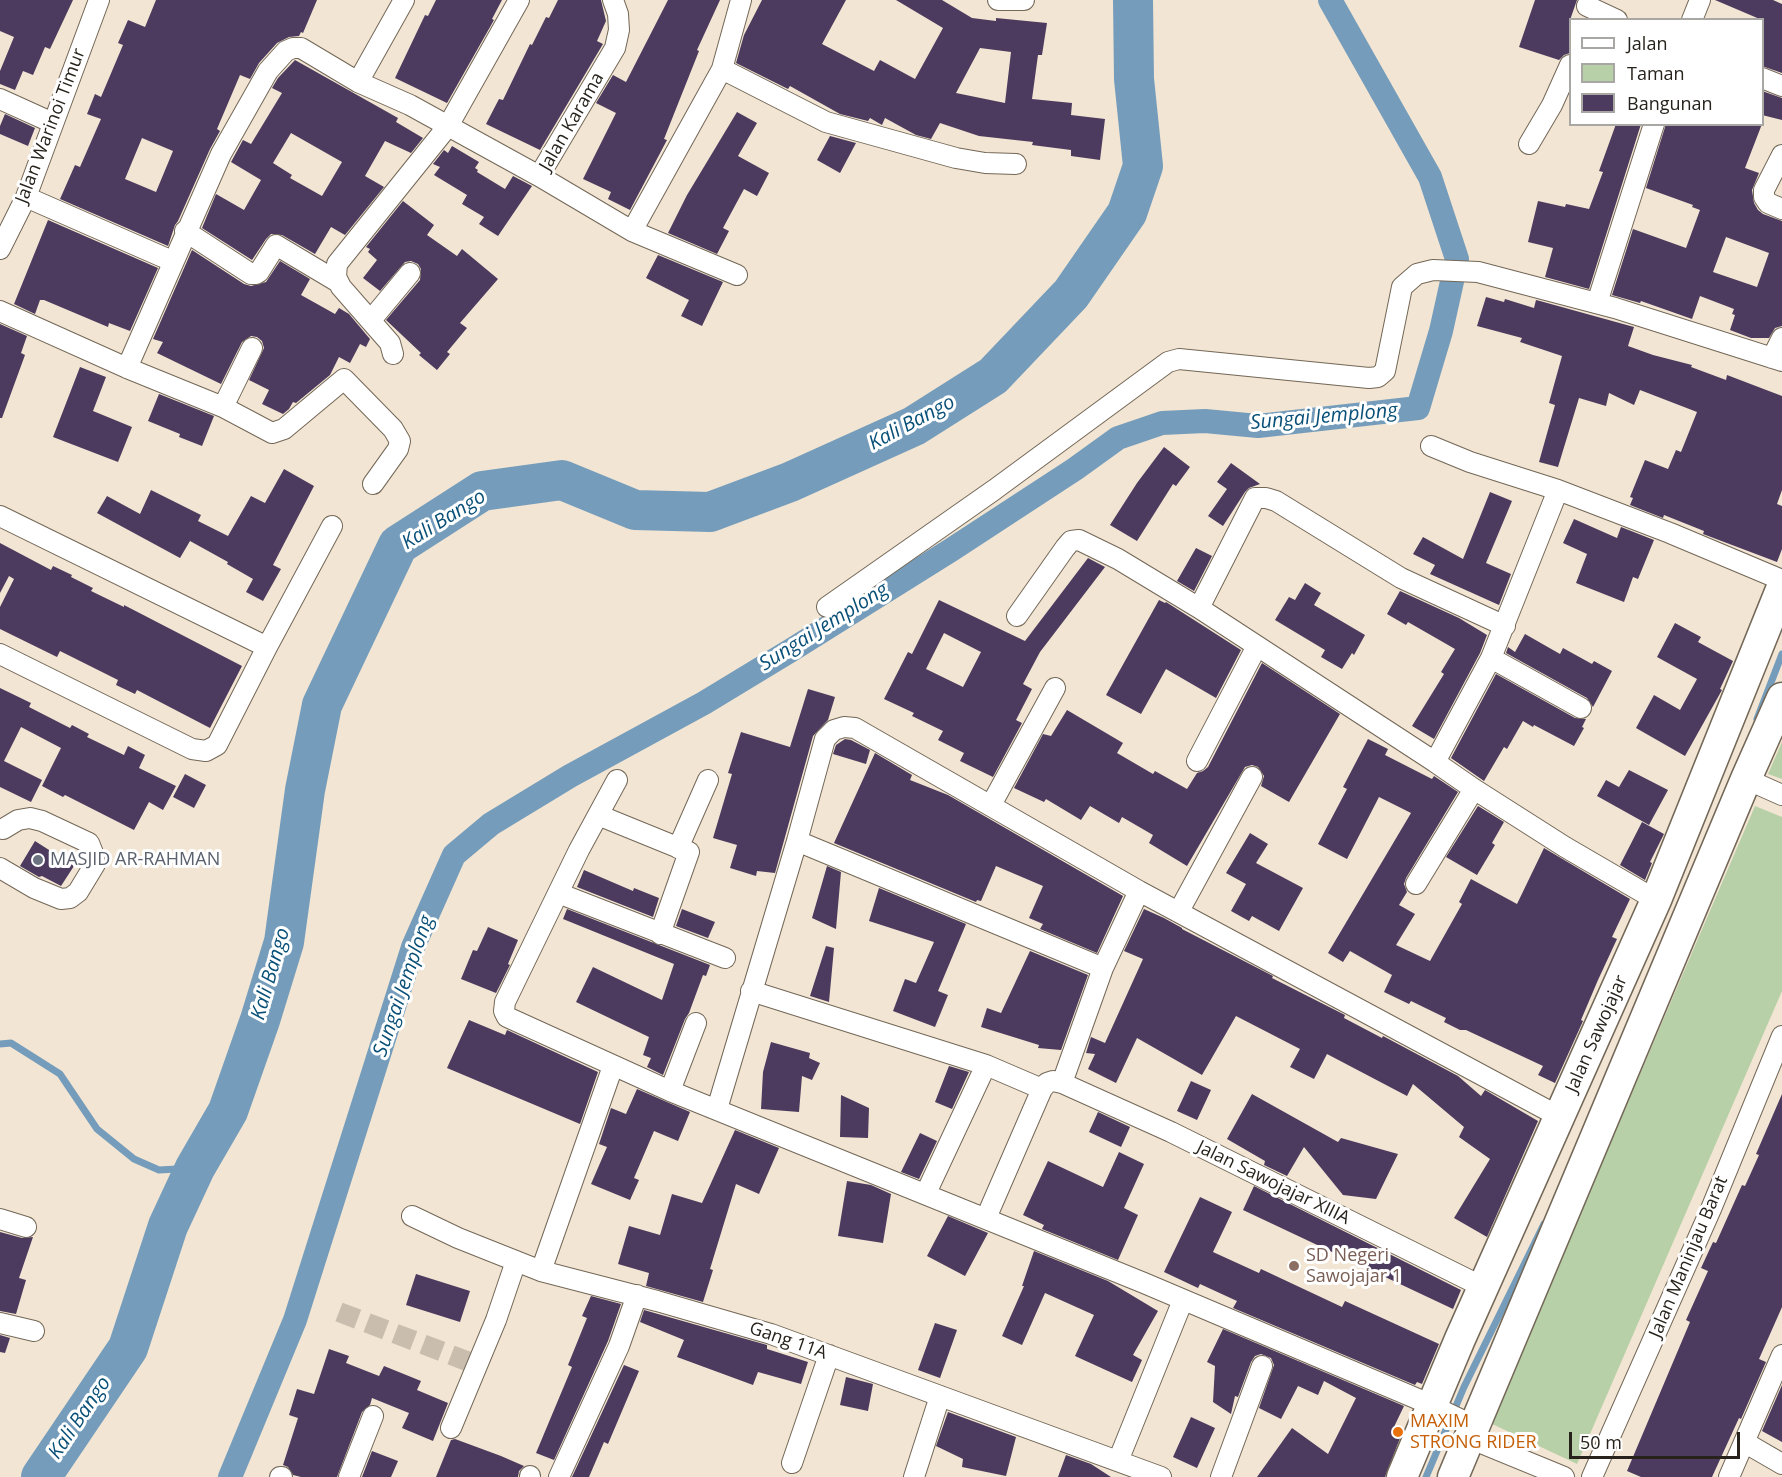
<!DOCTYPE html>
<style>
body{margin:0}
#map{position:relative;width:1782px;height:1477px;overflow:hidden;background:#f2e5d3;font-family:"Open Sans",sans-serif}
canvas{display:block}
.legend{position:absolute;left:1569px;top:18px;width:195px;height:108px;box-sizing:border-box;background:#fff;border:2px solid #a9a7a4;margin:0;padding:8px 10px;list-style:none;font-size:18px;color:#27231c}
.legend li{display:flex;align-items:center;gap:12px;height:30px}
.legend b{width:30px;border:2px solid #a9a7a4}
.scale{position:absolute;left:1569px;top:1432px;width:171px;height:27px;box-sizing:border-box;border:3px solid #27231c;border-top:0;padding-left:8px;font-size:18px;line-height:21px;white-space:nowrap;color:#27231c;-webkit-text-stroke:4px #fff;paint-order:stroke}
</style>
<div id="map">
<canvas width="1782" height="1477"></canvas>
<ul class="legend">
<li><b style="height:8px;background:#fff"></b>Jalan</li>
<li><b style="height:16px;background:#b8d0a7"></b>Taman</li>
<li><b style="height:16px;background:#4c3b5e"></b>Bangunan</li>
</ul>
<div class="scale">50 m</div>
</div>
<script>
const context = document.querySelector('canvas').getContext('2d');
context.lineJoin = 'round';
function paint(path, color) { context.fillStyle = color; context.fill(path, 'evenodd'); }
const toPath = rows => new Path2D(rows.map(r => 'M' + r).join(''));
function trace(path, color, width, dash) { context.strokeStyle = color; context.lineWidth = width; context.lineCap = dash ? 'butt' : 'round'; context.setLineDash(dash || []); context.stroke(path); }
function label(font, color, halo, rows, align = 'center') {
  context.font = font + ' "Open Sans",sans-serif'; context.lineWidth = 6; context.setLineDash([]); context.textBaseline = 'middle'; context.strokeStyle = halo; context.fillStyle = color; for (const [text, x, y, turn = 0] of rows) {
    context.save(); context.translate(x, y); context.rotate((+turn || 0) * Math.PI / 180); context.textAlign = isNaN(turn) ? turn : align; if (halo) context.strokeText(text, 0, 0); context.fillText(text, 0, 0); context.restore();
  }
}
paint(toPath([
 [1782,742,1782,779,1768,774],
 [1755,806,1782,817,1782,991,1577,1464,1490,1423]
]), '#b8d0a7');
trace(toPath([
 [1757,719,1782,654],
 [0,1044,11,1043,60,1074,97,1129,134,1159,159,1170,195,1168],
 [1426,1477,1464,1387,1544,1224]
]), '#759dbb', 7);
trace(toPath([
 [230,1477,295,1320,413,947,454,855,491,824,570,776,704,703,793,649,951,550,1075,469,1118,438,1162,423,1205,421,1258,426,1418,408,1441,331,1457,259,1430,177,1330,0]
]), '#759dbb', 24);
trace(toPath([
 [41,1477,128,1348,168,1226,195,1168,228,1111,260,1020,284,942,305,790,322,705,398,545,482,491,562,480,635,510,710,512,790,482,914,426,993,376,1071,294,1127,213,1143,166,1134,79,1133,0]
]), '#759dbb', 40);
paint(toPath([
 [0,0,73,0,50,49,45,47,33,75,23,71,15,90,0,84,0,71,14,37,0,31],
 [156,0,317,0,303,33,301,32,299,36,289,37,277,43,259,63,250,79,240,75,217,129,220,131,210,149,178,221,175,225,168,246,60,199,75,165,80,167,101,119,87,114,95,94,101,97,123,45,118,43,128,20,145,27],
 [142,138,173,151,156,192,125,179],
 [436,0,502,0,492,19,494,20,447,103,395,78,425,15,428,16],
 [558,0,601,0,606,21,597,41,603,44,540,150,486,124,499,99,503,100,530,44,532,45,546,17,549,18],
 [668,0,720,0,697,50,699,51,664,139,667,140,630,210,608,199,611,192,583,179,616,113,596,103,613,75,626,82],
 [762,0,846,0,822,44,874,71,880,60,915,79,943,28,896,0,942,0,972,18,996,21,996,18,1047,23,1042,55,1038,55,1032,99,1072,103,1071,115,1105,119,1100,160,1071,156,1071,150,1032,145,1033,142,979,136,940,123,931,139,916,135,885,118,882,125,870,118,868,121,840,114,790,86,788,89,736,63,744,35],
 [980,48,1011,52,1005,103,956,93],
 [1535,0,1577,0,1570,20,1570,53,1564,55,1559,60,1519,47],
 [1715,0,1773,0,1782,4,1782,73,1762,66,1762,20],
 [295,60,398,118,396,122,423,138,411,153,385,141,365,176,384,187,345,235,331,227,315,254,282,235,271,234,266,239,252,260,202,228,216,194,244,210,261,180,231,162,243,140,251,144,282,93,272,88,278,78],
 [291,133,342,162,322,196,290,178,292,175,273,163],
 [1762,91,1782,98,1782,120,1762,115],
 [737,112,757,123,738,156,769,173,757,196,744,189,723,228,729,231,717,254,668,233,687,195],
 [5,114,35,128,28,146,0,134,0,126],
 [1616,124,1641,124,1589,289,1545,277,1553,248,1528,242,1538,201,1565,207,1566,204,1589,209,1603,172,1599,171],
 [1666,124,1762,124,1745,168,1759,173,1752,190,1754,203,1758,210,1763,214,1782,221,1782,326,1775,328,1769,338,1751,338,1730,330,1735,315,1732,314,1734,309,1700,296,1692,319,1641,301,1640,303,1612,295,1633,229,1686,248,1700,210,1692,207,1693,205,1646,188],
 [1726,237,1769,253,1757,287,1713,272],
 [830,136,856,143,840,173,817,160],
 [452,146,479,162,475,168,478,170,477,172,505,189,513,176,532,186,498,236,479,224,484,217,462,204,467,195,434,175,440,167,433,164,444,150,448,153],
 [403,201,434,225,427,235,457,256,462,249,498,279,460,323,467,328,447,352,450,354,437,370,419,355,421,353,386,320,420,280,421,269,418,264,411,261,405,262,380,291,363,278,377,260,368,252,370,249,366,247],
 [48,220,158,268,130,331,109,323,108,327,44,300,40,300,35,314,14,304],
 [192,250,244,284,251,286,266,282,280,261,310,279,301,295,335,314,339,308,349,314,370,339,366,347,360,344,350,363,339,357,330,375,296,403,293,402,289,409,283,414,262,404,269,390,249,380,264,348,262,341,257,337,251,336,242,342,221,384,157,353,163,342,153,339],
 [658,255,723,282,702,326,681,316,689,300,646,278],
 [1486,297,1504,302,1505,299,1534,308,1536,300,1540,301,1634,327,1628,346,1653,355,1692,365,1691,367,1726,380,1727,375,1782,396,1782,490,1777,504,1782,506,1782,549,1777,562,1703,534,1704,531,1664,515,1663,518,1630,505,1633,498,1630,497,1645,460,1668,469,1676,450,1681,452,1697,412,1640,390,1634,405,1609,393,1606,406,1579,398,1558,467,1539,462,1555,405,1549,403,1562,356,1520,342,1522,338,1477,326],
 [0,324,27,336,21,353,25,355,2,418,0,418],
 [80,367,106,377,93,411,132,427,118,462,53,437],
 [159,394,214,416,202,446,179,437,180,434,148,421],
 [1164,447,1190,467,1176,486,1173,484,1137,541,1110,525,1137,483],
 [1231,463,1260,484,1249,488,1245,492,1223,526,1208,516,1227,489,1217,482],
 [284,469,314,486,273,565,281,569,263,601,246,592,253,579,227,564,228,562,190,541,180,558,97,513,107,496,140,514,151,490,201,515,198,521,228,536,251,496,265,503],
 [1490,492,1512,501,1486,563,1511,574,1499,605,1430,574,1435,565,1413,554,1423,537,1463,559],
 [1574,519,1617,538,1621,527,1654,540,1638,579,1633,577,1624,602,1576,583,1587,554,1563,543],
 [0,543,51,570,53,566,72,575,71,577,93,588,91,591,124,607,124,605,242,666,210,728,137,690,135,694,116,685,118,680,60,651,57,657,0,629,0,607,14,579,9,576,0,593],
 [1196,548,1212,556,1194,591,1177,581],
 [1088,558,1105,567,1040,652,1023,684,1032,689,1016,720,1022,723,993,777,960,761,964,753,938,740,943,731,912,716,914,713,884,699,908,652,912,654,939,600,1025,641],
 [944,633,981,652,963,687,926,669],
 [1305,583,1321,593,1314,605,1365,635,1354,655,1352,653,1342,669,1321,657,1325,650,1275,620,1289,597,1295,600],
 [1400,591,1459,618,1487,635,1480,653,1434,739,1412,726,1444,674,1441,672,1455,649,1408,622,1406,625,1387,614],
 [1159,600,1165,603,1166,602,1241,650,1216,698,1166,669,1141,714,1106,695],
 [1675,623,1701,637,1698,642,1733,661,1720,689,1722,690,1685,756,1636,728,1654,695,1680,710,1697,679,1657,657],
 [1525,634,1560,654,1563,648,1592,664,1594,661,1612,671,1593,707,1587,698,1506,653,1508,647,1515,652],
 [1262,663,1340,714,1289,802,1261,786,1264,776,1258,767,1252,765,1245,767,1187,866,1149,843,1153,835,1122,817,1119,823,1090,806,1081,820,1046,799,1044,802,1014,788,1043,734,1051,736,1067,710,1123,743,1117,753,1153,774,1155,771,1187,789,1197,773,1203,771,1208,767],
 [1496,674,1575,718,1586,719,1582,727,1584,728,1574,746,1534,725,1533,727,1523,721,1507,749,1504,747,1484,781,1451,758],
 [0,688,31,703,29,707,70,728,72,725,89,734,87,737,124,755,128,746,145,755,139,768,176,786,163,810,149,802,134,830,65,795,63,797,42,786,61,748,21,727,4,761,42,780,31,802,0,787],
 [808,689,835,697,828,720,813,736,775,873,757,871,756,876,730,868,737,845,713,838,732,774,728,773,741,732,790,747],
 [845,739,851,740,870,750,866,764,833,754,836,745],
 [1368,739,1388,749,1385,755,1432,779,1434,776,1458,792,1406,878,1404,884,1407,892,1399,905,1415,914,1396,945,1430,961,1462,904,1459,902,1471,879,1517,904,1544,848,1630,899,1612,937,1617,939,1598,980,1581,1020,1583,1021,1555,1083,1538,1075,1543,1066,1466,1030,1460,1030,1444,1022,1446,1018,1411,1001,1409,1004,1384,992,1392,975,1350,951,1343,962,1328,953,1411,813,1379,797,1347,859,1318,844,1347,789,1343,787],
 [875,753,912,775,910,780,948,795,1123,896,1097,953,1040,929,1043,924,1029,918,1043,886,996,866,981,901,977,900,976,902,834,843],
 [1629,770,1668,790,1649,825,1597,796,1606,780,1619,787],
 [185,774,206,785,194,808,173,797],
 [1478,806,1504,822,1492,843,1495,845,1477,875,1446,857],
 [1642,822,1664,834,1650,862,1652,863,1645,880,1620,865],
 [1250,833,1268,844,1256,863,1303,888,1279,931,1252,916,1249,921,1231,911,1246,884,1226,873],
 [35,841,74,866,61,886,42,876,39,877,20,866],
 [827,866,841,872,836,929,812,918],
 [584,870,633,891,634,888,659,898,653,917,577,887],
 [879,888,966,924,938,991,948,995,935,1027,893,1011,905,979,916,983,934,942,869,921],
 [567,909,710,965,706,976,703,975,689,1013,685,1019,663,1075,647,1067,651,1058,643,1055,649,1037,576,1002,593,967,662,1000,674,964,563,919],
 [682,909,715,922,708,938,676,926],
 [1144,909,1164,918,1182,928,1182,929,1273,976,1272,978,1345,1015,1344,1018,1382,1038,1383,1036,1458,1076,1481,1096,1485,1090,1538,1121,1487,1237,1454,1218,1490,1159,1459,1137,1464,1127,1413,1084,1407,1096,1327,1054,1314,1079,1290,1067,1300,1049,1236,1016,1202,1075,1137,1038,1116,1083,1088,1069,1095,1054,1086,1053,1091,1037,1105,1043,1143,959,1124,951],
 [488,927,518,940,508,964,510,965,496,993,461,979,473,950,477,951],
 [826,946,834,948,829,1002,810,996],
 [1030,951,1088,975,1061,1050,1038,1048,1039,1045,981,1027,987,1008,1001,1013],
 [469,1020,505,1035,507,1030,598,1072,580,1124,447,1068],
 [771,1042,810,1053,809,1058,820,1063,812,1080,802,1076,799,1112,761,1109,763,1072],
 [949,1066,969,1072,952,1109,935,1102],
 [1191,1081,1211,1090,1197,1120,1177,1111],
 [637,1089,690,1112,678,1141,654,1131,634,1178,639,1180,630,1200,591,1184,607,1147,599,1144,611,1108,626,1114],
 [1252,1094,1338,1142,1341,1138,1398,1154,1376,1199,1343,1195,1304,1147,1287,1176,1264,1165,1265,1161,1227,1139],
 [1782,1094,1782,1307,1759,1359,1766,1362,1741,1419,1739,1418,1712,1477,1641,1477,1627,1471,1690,1322,1686,1320,1708,1271,1701,1268,1713,1242,1716,1243,1742,1185,1745,1186,1759,1155,1756,1154],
 [841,1095,869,1108,868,1138,840,1137],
 [1098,1112,1130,1127,1121,1147,1089,1132],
 [735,1130,779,1148,759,1194,736,1184,710,1269,713,1270,703,1302,646,1286,649,1273,618,1264,629,1226,660,1235,672,1194,702,1203],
 [920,1133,937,1141,919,1179,901,1172],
 [1119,1152,1144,1164,1124,1208,1138,1215,1118,1260,1042,1229,1044,1225,1023,1215,1048,1161,1103,1187],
 [847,1181,871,1185,891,1194,883,1243,838,1236],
 [1254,1186,1461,1290,1453,1309,1243,1210],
 [1200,1197,1232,1212,1213,1252,1259,1273,1261,1269,1342,1307,1345,1301,1439,1344,1422,1384,1417,1382,1415,1385,1233,1308,1237,1301,1200,1284,1198,1288,1164,1272],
 [948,1216,988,1233,965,1276,927,1256],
 [0,1232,22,1238,33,1237,19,1278,26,1280,16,1314,0,1311],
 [1034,1251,1108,1281,1158,1311,1133,1355,1142,1360,1132,1382,1075,1356,1094,1315,1045,1293,1022,1345,1002,1336,1024,1286,1022,1286],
 [416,1274,470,1291,460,1322,406,1305],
 [591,1296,621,1304,608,1341,554,1460,536,1453,572,1367,568,1365,587,1318,582,1316],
 [644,1310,767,1345,767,1349,808,1362,801,1384,758,1372,753,1385,677,1357,684,1340,640,1322],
 [935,1323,957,1330,940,1378,918,1370],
 [1223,1329,1404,1406,1393,1429,1402,1433,1385,1477,1257,1477,1292,1428,1328,1454,1356,1398,1324,1381,1318,1395,1298,1386,1281,1419,1259,1408,1274,1365,1271,1358,1261,1354,1255,1356,1251,1362,1238,1397,1235,1396,1231,1414,1213,1402,1215,1366,1207,1362],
 [0,1335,10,1338,5,1353,0,1352],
 [329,1349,349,1356,346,1363,379,1376,384,1366,421,1381,417,1390,448,1403,433,1441,402,1428,409,1413,372,1398,370,1405,362,1412,337,1477,301,1477,293,1475,288,1467,283,1465,298,1418,289,1415,297,1389,314,1394],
 [624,1365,639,1371,608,1444,604,1442,589,1477,572,1477],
 [846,1377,873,1384,868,1411,840,1405],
 [1782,1385,1782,1442,1762,1431],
 [948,1412,1016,1437,1006,1476,962,1467,963,1459,936,1446],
 [1191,1417,1215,1428,1197,1468,1173,1457],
 [455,1439,501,1456,524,1466,519,1471,518,1477,436,1477,451,1440],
 [372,1451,398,1461,391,1477,362,1477],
 [1066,1455,1091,1464,1111,1477,1058,1477]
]), '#4c3b5e');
trace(toPath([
 [339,1312,477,1365]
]), '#c9beae', 20, [20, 10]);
const street = toPath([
 [998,0,1024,0],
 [1587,6,1617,20],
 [1692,20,1700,0],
 [722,69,826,122,956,158,985,163,1016,164],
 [1762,78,1782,86],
 [358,82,404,0],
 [0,99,53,123],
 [1529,144,1552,105,1570,65],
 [1782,155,1764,190,1764,197,1768,203,1782,209],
 [539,176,615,48,619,30,618,14,613,0],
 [26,197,172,261],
 [185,231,251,274,256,274,259,272,276,245,338,282],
 [632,231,722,69,741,0],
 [0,249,26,197,99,0],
 [1597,303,1654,124],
 [0,311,127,368,223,407,272,433,284,429,344,379,393,429,400,441,398,449,373,484],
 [371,320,410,273],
 [393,354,390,343,341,287,336,277,337,264,448,126,519,0],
 [1772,358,1782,338],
 [127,368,221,154,268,71,286,51,293,48,301,48,358,82,410,105,539,176,632,231,737,275],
 [223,407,252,348],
 [1431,446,1470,462,1558,490,1670,533,1782,580],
 [0,516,267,647],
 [827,607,994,490,1168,362,1179,359,1369,378,1378,377,1385,371,1402,287,1417,274,1433,270,1478,272,1615,308,1782,361],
 [1017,616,1065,548,1071,541,1079,540,1118,559,1199,608],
 [1505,626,1401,578,1276,501,1266,498,1255,498,1199,608,1435,762,1474,789,1565,847,1656,900],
 [0,654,192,749,206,751,217,745,267,647,332,526],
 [1491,658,1581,708],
 [1197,761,1257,646],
 [1435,762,1491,658,1558,490],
 [1746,779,1782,795],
 [617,780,579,850,505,1002,504,1011,507,1017,670,1091,1144,1283,1420,1400,1474,1426],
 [991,805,1055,688],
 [598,815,689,852,660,934],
 [797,841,1103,968],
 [678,848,708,780],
 [0,868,34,888,61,899,70,898,78,892,95,864,93,853,89,843,42,821,30,818,18,820,3,829],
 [1416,884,1474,789],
 [558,893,725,958],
 [1179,911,1252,777],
 [751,991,986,1065,1042,1089],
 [1062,1083,1103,968,1139,891],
 [670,1091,696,1023],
 [717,1109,797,841,825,739,834,730,844,727,855,728,1139,891,1560,1117],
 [926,1193,986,1065],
 [412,1216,458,1238,541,1271,657,1301,771,1334,1161,1477],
 [986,1218,1042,1089,1047,1083,1053,1081,1062,1083,1171,1132,1483,1287],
 [0,1219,26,1227],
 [541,1271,613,1066],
 [0,1323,34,1331],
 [451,1428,496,1320,516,1261],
 [1469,1438,1564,1477],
 [1744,1442,1782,1464],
 [1118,1461,1183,1300],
 [792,1463,829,1355],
 [280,1477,282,1477],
 [349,1477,373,1416],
 [530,1477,530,1476],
 [559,1477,619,1346,637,1295],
 [914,1477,940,1396],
 [1221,1477,1262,1366],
 [1592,1477,1711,1209,1782,1036],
 [1729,1477,1782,1355]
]);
const primary = toPath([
 [1402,1477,1460,1339,1656,900,1782,587],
 [1453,1477,1746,779,1782,698]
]);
trace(street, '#736757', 22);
trace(primary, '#736757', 33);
trace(street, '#fff', 20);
trace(primary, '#fff', 30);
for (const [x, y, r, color] of [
 [38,860,6,"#6b7280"],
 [1294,1266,6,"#8d6e63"],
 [1398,1432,6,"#e8710a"]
]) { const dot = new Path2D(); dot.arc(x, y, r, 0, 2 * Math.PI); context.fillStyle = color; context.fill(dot); trace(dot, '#fff', 2); }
label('18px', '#27231c', '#fff', [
 ["Jalan Karama",572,122,-60],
 ["Jalan Warinoi Timur",51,126,-69],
 ["Jalan Sawojajar",1597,1034,-66],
 ["Jalan Sawojajar XIIIA",1273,1183,26],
 ["Jalan Maninjau Barat",1689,1257,-67],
 ["Gang 11A",788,1341,19]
]);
label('18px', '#5b616d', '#fff', [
 ["MASJID AR-RAHMAN",50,860]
], 'left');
label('18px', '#785e54', '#fff', [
 ["SD Negeri",1306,1256],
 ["Sawojajar 1",1306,1277]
], 'left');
label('18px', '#c56008', '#fff', [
 ["MAXIM",1410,1422],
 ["STRONG RIDER",1410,1443]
], 'left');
label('italic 20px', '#095078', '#fff', [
 ["Sungai Jemplong",1324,417,-5],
 ["Kali Bango",912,423,-28],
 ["Kali Bango",444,520,-32],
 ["Sungai Jemplong",824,627,-32],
 ["Kali Bango",271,974,-74],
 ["Sungai Jemplong",404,986,-71],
 ["Kali Bango",80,1418,-56]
]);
</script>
